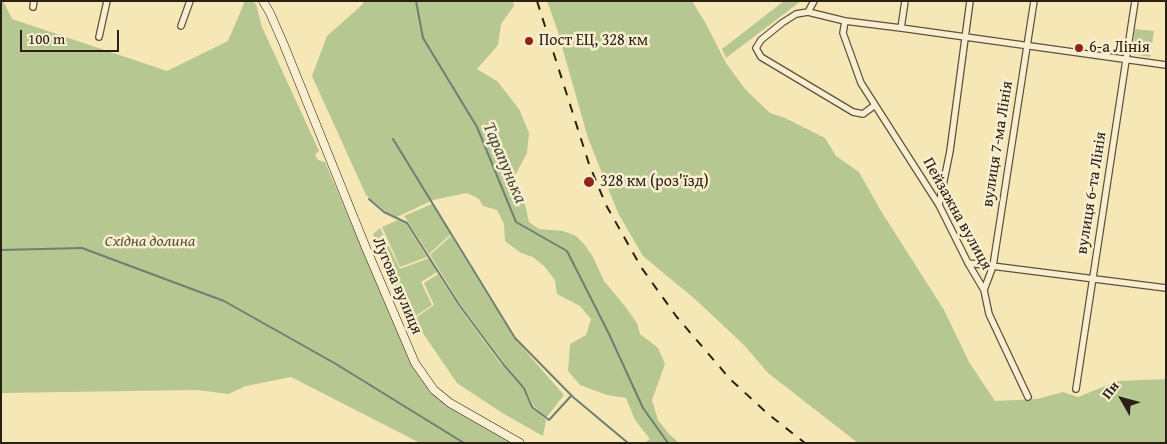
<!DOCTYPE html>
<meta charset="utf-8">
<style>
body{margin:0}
#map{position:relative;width:1167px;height:444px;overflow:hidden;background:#f6e7b6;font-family:"Gentium Book Plus",serif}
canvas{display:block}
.frame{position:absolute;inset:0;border:2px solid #2a2015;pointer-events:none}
.north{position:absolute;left:1097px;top:374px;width:50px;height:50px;-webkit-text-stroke:4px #f9efd0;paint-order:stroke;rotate:308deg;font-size:14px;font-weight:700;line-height:20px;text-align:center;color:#2a2015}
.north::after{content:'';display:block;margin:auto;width:18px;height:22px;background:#2a2015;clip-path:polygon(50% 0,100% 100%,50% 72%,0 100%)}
.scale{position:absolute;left:20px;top:30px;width:99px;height:22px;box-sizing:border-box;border:2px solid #2a2015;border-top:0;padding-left:6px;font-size:15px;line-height:18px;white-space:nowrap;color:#2a2015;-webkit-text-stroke:4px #f9efd0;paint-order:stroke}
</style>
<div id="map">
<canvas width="1167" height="444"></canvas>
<div class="frame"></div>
<div class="north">Пн</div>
<div class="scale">100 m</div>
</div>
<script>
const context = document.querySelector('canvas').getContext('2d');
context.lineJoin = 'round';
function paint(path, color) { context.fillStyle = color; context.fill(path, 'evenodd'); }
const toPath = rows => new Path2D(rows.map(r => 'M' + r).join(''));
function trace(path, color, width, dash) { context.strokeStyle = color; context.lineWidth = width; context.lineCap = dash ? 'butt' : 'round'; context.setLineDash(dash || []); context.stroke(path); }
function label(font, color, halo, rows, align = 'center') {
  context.font = font + ' "Gentium Book Plus",serif'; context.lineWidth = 5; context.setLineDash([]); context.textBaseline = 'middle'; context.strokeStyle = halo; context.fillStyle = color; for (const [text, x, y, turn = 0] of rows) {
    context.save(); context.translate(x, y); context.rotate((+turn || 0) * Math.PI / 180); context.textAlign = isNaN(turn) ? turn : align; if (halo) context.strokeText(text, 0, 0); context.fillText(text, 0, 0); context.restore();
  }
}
paint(toPath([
 [1,1,3,1,12,19,167,71,228,41,245,1,252,1,256,4,262,27,319,151,315,155,318,160,325,162,412,365,432,391,514,443,420,443,291,377,246,386,228,394,198,390,1,393],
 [363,1,513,1,514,6,501,24,498,45,477,69,497,81,519,109,529,133,527,153,512,181,523,196,529,222,539,229,563,231,576,236,584,244,593,257,604,281,624,305,637,323,640,334,658,348,665,364,652,400,658,420,669,434,679,443,644,443,650,439,635,420,626,398,607,395,580,385,568,371,570,344,586,335,591,319,580,306,557,294,555,280,544,266,533,257,521,253,505,241,504,224,497,210,483,206,479,199,467,193,433,200,397,217,385,211,366,195,312,76,327,36,363,4],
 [547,1,692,1,706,24,726,63,745,89,770,113,785,118,825,138,836,156,859,172,881,211,944,310,969,362,995,401,1037,399,1063,392,1078,397,1118,381,1166,379,1166,443,858,443,768,373,744,345,696,300,643,256,618,213,588,138,557,29],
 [784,1,801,1,726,58,722,49],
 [1135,29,1154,31,1150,57,1132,54],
 [432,204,451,234,429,254,404,216],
 [398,220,406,224,427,257,400,267,382,227],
 [380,228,400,269,429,258,437,272,421,282,432,305,413,318,398,293,373,234],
 [451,236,514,338,564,395,546,418,533,405,525,387,503,362,461,305,430,255],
 [438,274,459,307,500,363,523,388,531,407,546,420,543,436,504,414,457,383,418,326,414,319,434,305,424,283]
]), '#b7c792');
trace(toPath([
 [416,1,423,38,477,127,516,222,567,251,609,334,643,408,668,443],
 [393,139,515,338,573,397,628,443],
 [369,199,384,212,407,223,460,306,503,364,524,388,532,407,549,420,571,396],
 [1,250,82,248,224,301,336,364,464,443]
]), '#6f7f71', 2);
const street = toPath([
 [33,7,34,1],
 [808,12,814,1],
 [845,21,843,33,861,83,939,205,968,263,984,290,989,314,1028,397],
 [181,26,190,1],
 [901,28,905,1],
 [99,37,107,1],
 [875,105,863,114,853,112,761,57,756,48,761,40,782,23,796,14,808,12,845,21,901,28,1166,65],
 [939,205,950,151,970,1],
 [968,263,1166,288],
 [984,290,993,266,1034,1],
 [1076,389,1135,1]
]);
const secondary = toPath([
 [263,1,270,13,284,45,366,248,415,363,434,390,450,403,520,443]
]);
trace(street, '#5d523d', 8);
trace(secondary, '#2a2015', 9);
trace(street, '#f9efd0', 5.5);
trace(secondary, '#f9efd0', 8);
trace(toPath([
 [537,1,589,164,606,205,641,267,676,316,730,379,768,414,805,443]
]), '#2a2015', 2, [9, 9]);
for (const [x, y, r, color] of [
 [529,41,5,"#8f2418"],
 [1079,48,5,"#8f2418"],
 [589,182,6,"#8f2418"]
]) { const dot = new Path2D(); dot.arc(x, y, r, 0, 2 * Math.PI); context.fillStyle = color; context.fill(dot); trace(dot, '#f9efd0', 2); }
label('16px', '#2a2015', '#f9efd0', [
 ["Пост ЕЦ, 328 км",539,41],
 ["6-а Лінія",1089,48],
 ["328 км (роз'їзд)",600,182]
], 'left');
label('16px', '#2a2015', '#f9efd0', [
 ["вулиця 7-ма Лінія",998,144,-81],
 ["вулиця 6-та Лінія",1092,193,-81],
 ["Пейзажна вулиця",957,214,61],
 ["Лугова вулиця",397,286,67]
]);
label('italic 16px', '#54523a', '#f9efd0', [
 ["Східна долина",150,242]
]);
label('italic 18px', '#4c5043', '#f9efd0', [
 ["Тарапунька",504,163,67]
]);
</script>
